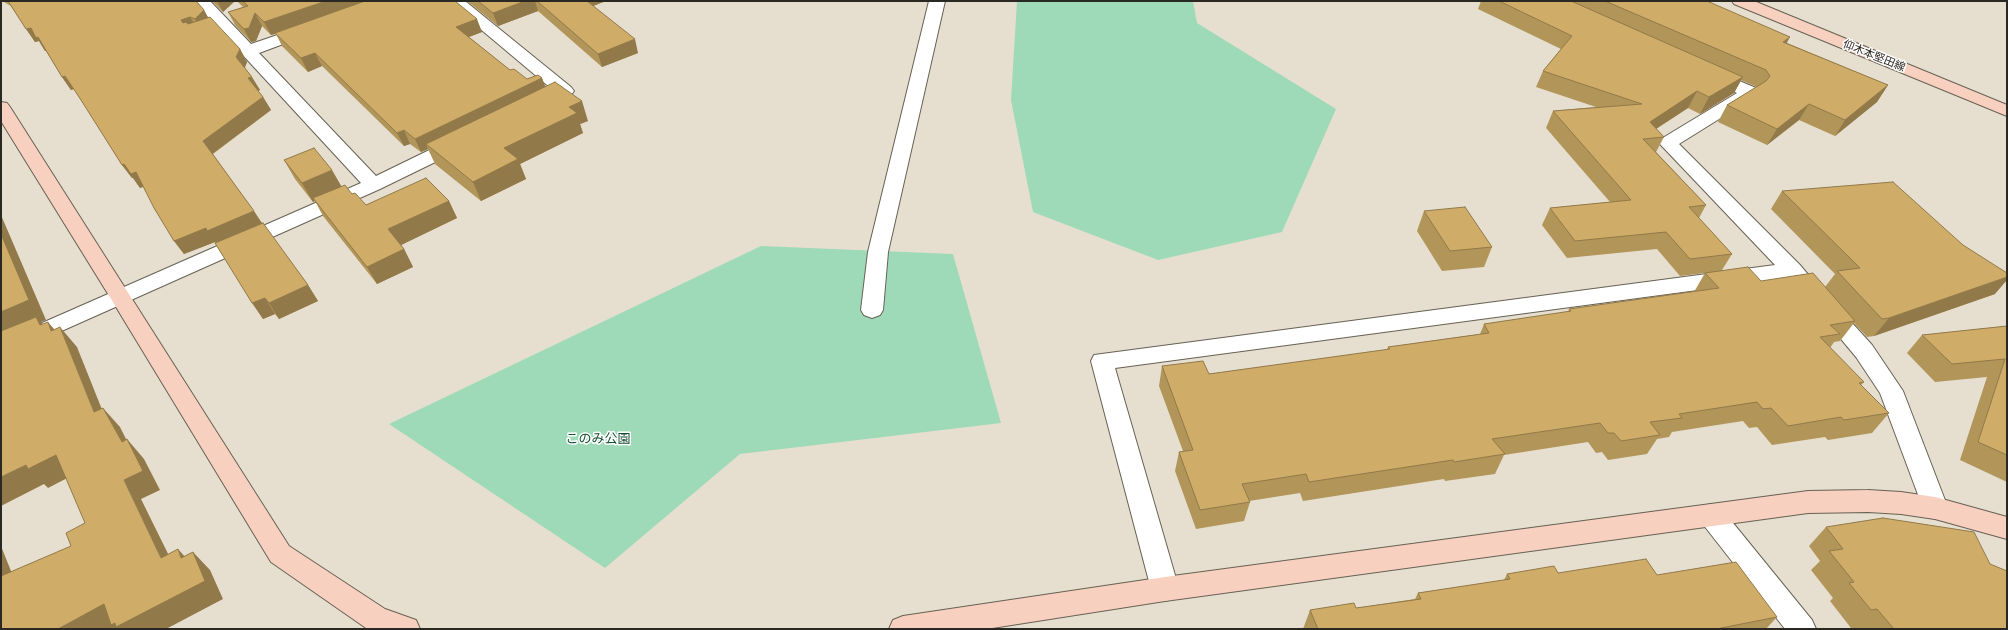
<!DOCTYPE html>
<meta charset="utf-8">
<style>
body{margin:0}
#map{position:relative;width:2008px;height:630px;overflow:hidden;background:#e6dfd0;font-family:Cabin,sans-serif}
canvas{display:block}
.frame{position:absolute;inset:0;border:2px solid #2a2822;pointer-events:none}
</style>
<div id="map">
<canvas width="2008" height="630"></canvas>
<div class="frame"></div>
</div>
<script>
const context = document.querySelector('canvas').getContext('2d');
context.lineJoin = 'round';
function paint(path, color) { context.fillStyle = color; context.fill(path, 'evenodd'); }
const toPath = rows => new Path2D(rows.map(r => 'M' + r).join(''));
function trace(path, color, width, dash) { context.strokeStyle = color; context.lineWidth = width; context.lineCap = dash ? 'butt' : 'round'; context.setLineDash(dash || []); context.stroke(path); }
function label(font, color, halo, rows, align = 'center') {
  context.font = font + ' Cabin,"Noto Sans JP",sans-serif'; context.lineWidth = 3; context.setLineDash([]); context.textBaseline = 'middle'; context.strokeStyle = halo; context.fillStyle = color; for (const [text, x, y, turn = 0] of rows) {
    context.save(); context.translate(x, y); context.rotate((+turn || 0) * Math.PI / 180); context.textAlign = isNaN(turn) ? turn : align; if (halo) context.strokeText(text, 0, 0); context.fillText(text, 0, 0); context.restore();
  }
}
paint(toPath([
 [1017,1,1193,1,1197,23,1336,109,1282,232,1158,260,1033,212,1011,100],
 [761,246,953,254,1001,423,740,454,605,568,389,424]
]), '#9edab8');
const street = toPath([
 [193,1,210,1,251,44,301,27,307,25,313,27,315,30,313,33,259,53,376,176,452,139,459,137,466,139,468,143,466,147,380,189,1,358,1,341,361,183,193,1],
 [447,1,465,1,571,87,574,91,571,95,549,103,543,102,540,98,543,94,553,90,447,1],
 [929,1,945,1,888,252,883,310,880,315,872,318,864,315,861,310,868,252,929,1],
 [1711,69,1756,88,1759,92,1756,96,1679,144,1800,265,1810,277,1807,282,1799,284,1791,282,1787,278,1115,368,1179,589,1175,598,1165,601,1155,598,1151,589,1091,361,1094,355,1775,265,1659,143,1661,139,1737,93,1705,78,1702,74,1705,70,1711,69],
 [1827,301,1835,304,1872,345,1903,391,1948,508,1944,516,1935,519,1926,516,1880,393,1856,357,1816,309,1819,304,1827,301],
 [1711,504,1720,507,1812,620,1816,629,1785,629,1702,523,1698,515,1702,507,1711,504]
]);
const secondary = toPath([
 [1732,1,1754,1,2007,105,2007,116,1734,4,1732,1],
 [1,102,7,103,10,107,289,546,385,609,416,620,420,629,366,628,271,562,113,302,1,121,1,102],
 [1868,490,1901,492,1935,497,2007,517,2007,539,1935,519,1901,514,1868,512,1808,513,1165,601,986,629,889,629,893,620,903,616,1165,577,1808,491,1868,490]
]);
trace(street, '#676154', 2);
trace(secondary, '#676154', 2);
paint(street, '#fff');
paint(secondary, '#f8d0bf');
paint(toPath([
 [2,1,196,1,204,10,208,18,240,49,247,62,245,68,260,90,258,91,263,97,271,110,213,154,262,223,308,285,318,301,279,319,275,314,263,319,215,242,184,254,174,241,143,187,140,188,133,178,132,178,122,165,74,89,71,90,62,77,46,51,45,51,39,41,35,42,11,6],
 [212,1,235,1,223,12],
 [237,1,455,1,482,32,469,37,510,70,527,79,542,78,545,87,588,121,580,124,583,133,520,164,526,179,481,201,435,164,428,149,421,152,410,144,404,146,322,66,308,72,282,46,276,34,271,35,262,26,256,41,251,42,235,25,228,12,243,7],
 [467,1,606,1,593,6,638,53,602,67,538,11,498,26],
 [1481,1,1707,1,1787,43,1888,85,1877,102,1835,136,1799,120,1767,145,1718,122,1727,105,1757,87,1741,80,1734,93,1700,114,1688,108,1656,129,1664,137,1656,152,1706,205,1699,218,1732,254,1722,270,1761,281,1825,287,1835,274,1771,209,1782,191,1995,294,1874,336,1867,337,1854,323,1840,341,1834,342,1830,348,1864,382,1861,385,1889,413,1872,433,1828,440,1825,437,1772,445,1757,427,1749,428,1743,421,1672,432,1669,437,1657,439,1647,454,1608,460,1602,452,1596,453,1588,442,1504,455,1495,474,1445,481,1444,479,1303,501,1300,493,1249,501,1250,502,1244,521,1196,529,1175,471,1179,452,1183,451,1159,386,1162,366,1209,374,1387,350,1388,347,1480,334,1484,324,1568,312,1569,309,1694,292,1705,273,1680,276,1657,249,1567,258,1542,225,1550,208,1610,202,1546,128,1553,111,1596,107,1536,87,1543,71,1561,49,1478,9],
 [284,160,341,186,352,194,366,205,449,201,457,218,401,245,404,249,413,267,377,284,323,216,315,201,313,202,295,179],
 [1424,211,1492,247,1484,267,1442,271,1417,231],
 [2007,326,2007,482,1960,460,1987,377,1935,382,1907,353,1922,335],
 [1826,527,2007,629,1858,629,1857,628,1851,628,1830,601,1833,598,1811,570,1820,561,1809,546],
 [1558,573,1657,575,1777,617,1766,629,1303,629,1310,610,1356,608,1415,599,1418,593,1504,580,1507,574]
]), '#b29559');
paint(toPath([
 [217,1,235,1,223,12],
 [326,1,368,1,271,35,264,22],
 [525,1,535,1,538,11,498,26,493,13],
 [583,1,606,1,585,9],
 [204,10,211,23,202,32,195,19],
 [255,13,262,26,256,41,251,42,244,29],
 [190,17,198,30,189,33,181,20],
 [477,19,482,32,461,40,456,27],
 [31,28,38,37,47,50,45,51,39,41,35,42,26,29],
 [1790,37,1781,53,1783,42],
 [635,39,638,53,602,67,598,54],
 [240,49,247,62,243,71,236,57],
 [315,53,322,66,308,72,301,58],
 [65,76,74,89,71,90,62,77],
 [252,77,260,90,256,92,248,78],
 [1743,77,1734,93,1700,114,1709,97],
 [542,78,547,91,426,144,428,149,421,152,415,139],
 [1888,85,1877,102,1835,136,1845,120],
 [1697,91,1688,108,1642,138,1650,122],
 [263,97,271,110,212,154,203,141],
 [582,101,588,121,580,124,583,133,520,164,526,179,481,201,473,182,504,148,569,107],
 [1809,104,1799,120,1767,145,1777,129],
 [404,130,410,144,404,146,397,133],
 [124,164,136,172,145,186,140,188,133,178,132,178,122,165],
 [332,170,343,189,313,198,315,201,313,202,302,183],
 [449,201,457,218,397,247,388,229],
 [254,211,263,225,217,245,215,242,184,254,174,241,206,228],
 [1,215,46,320,41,322,53,336,1,339],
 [404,249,413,267,377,284,367,267],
 [2007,277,2007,280,1995,294,1874,336,1889,318],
 [308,285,318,301,279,319,269,303],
 [265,298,275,314,263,319,252,303],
 [48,322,65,342,51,331],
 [60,327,77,347,111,432,94,412],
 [103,408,120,427,128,443,127,439,144,459,160,490,141,499,179,576,161,558,124,480,122,442],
 [56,455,75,474,48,488,44,484,1,506,1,477,26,465],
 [1,546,21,596,1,579],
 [178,549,195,568,181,558],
 [193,552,210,570,223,599,166,629,115,629,113,628,111,629,58,629]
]), '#917949');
const building = toPath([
 [8,1,196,1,204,10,195,19,190,17,181,20,183,23,186,22,188,24,210,17,240,49,236,57,252,77,248,78,263,97,203,141,254,211,207,231,206,228,174,241,154,208,136,172,131,174,124,164,122,165,81,100,65,76,62,77,38,37,36,38,31,28,26,29,8,1],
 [243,1,326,1,264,22,255,13,249,28,244,29,228,12,248,6,243,1],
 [365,1,455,1,477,19,456,27,510,70,514,69,527,79,538,75,542,78,415,139,404,130,397,133,315,53,301,58,275,33,365,1],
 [478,1,525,1,493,13,478,1],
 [537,1,587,1,635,39,598,54,537,1],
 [1499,1,1571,1,1743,77,1709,97,1697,91,1650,122,1664,137,1643,139,1706,205,1689,207,1732,254,1690,259,1666,232,1575,241,1550,208,1631,200,1553,111,1642,104,1543,71,1572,36,1499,1],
 [1605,1,1707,1,1790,37,1783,42,1888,85,1845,120,1809,104,1777,129,1727,105,1766,81,1770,76,1766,70,1605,1],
 [555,82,582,101,569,107,577,113,504,148,518,159,473,182,426,144,555,82],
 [314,148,332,170,302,183,284,160,314,148],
 [426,178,449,201,388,229,404,249,367,267,313,198,345,185,352,194,355,193,366,205,426,178],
 [1893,182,1963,245,2007,273,2007,277,1889,318,1882,319,1837,271,1860,268,1782,191,1893,182],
 [1465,207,1492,247,1450,251,1424,211,1465,207],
 [263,223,308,285,269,303,265,298,252,303,215,243,263,223],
 [1,234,29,300,1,312,1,234],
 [1748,267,1761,281,1813,273,1855,321,1830,325,1840,334,1820,337,1864,382,1859,383,1889,413,1844,420,1841,417,1788,426,1771,408,1763,409,1757,402,1679,414,1682,418,1650,422,1660,435,1621,441,1614,433,1608,433,1600,423,1492,439,1505,454,1454,462,1453,460,1309,482,1306,474,1242,484,1250,502,1200,510,1179,452,1193,450,1162,366,1203,361,1209,374,1390,349,1388,347,1489,333,1484,324,1571,311,1569,309,1719,288,1705,273,1748,267],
 [36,317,40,325,48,322,51,331,60,327,94,412,103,408,122,442,127,439,143,471,124,480,161,558,178,549,181,558,193,552,205,581,116,627,115,623,111,625,104,604,58,629,1,629,1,576,71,546,66,533,85,523,56,455,28,469,26,465,1,477,1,331,36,317],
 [2007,326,2007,455,1978,442,2005,359,1952,364,1922,335,2007,326],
 [1883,518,1974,532,1990,564,2007,571,2007,629,1894,629,1877,609,1871,610,1849,583,1854,582,1829,551,1843,549,1826,527,1883,518],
 [1646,559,1657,575,1736,562,1777,617,1716,629,1318,629,1310,610,1354,603,1356,608,1421,599,1418,593,1510,579,1507,574,1554,566,1558,573,1646,559]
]);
paint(building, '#cfad68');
trace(building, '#917949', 1);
label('11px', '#2a2822', '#fff', [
 ["仰木本堅田線",1874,56,22]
]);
label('13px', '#144e33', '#fff', [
 ["このみ公園",598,439]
]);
</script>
